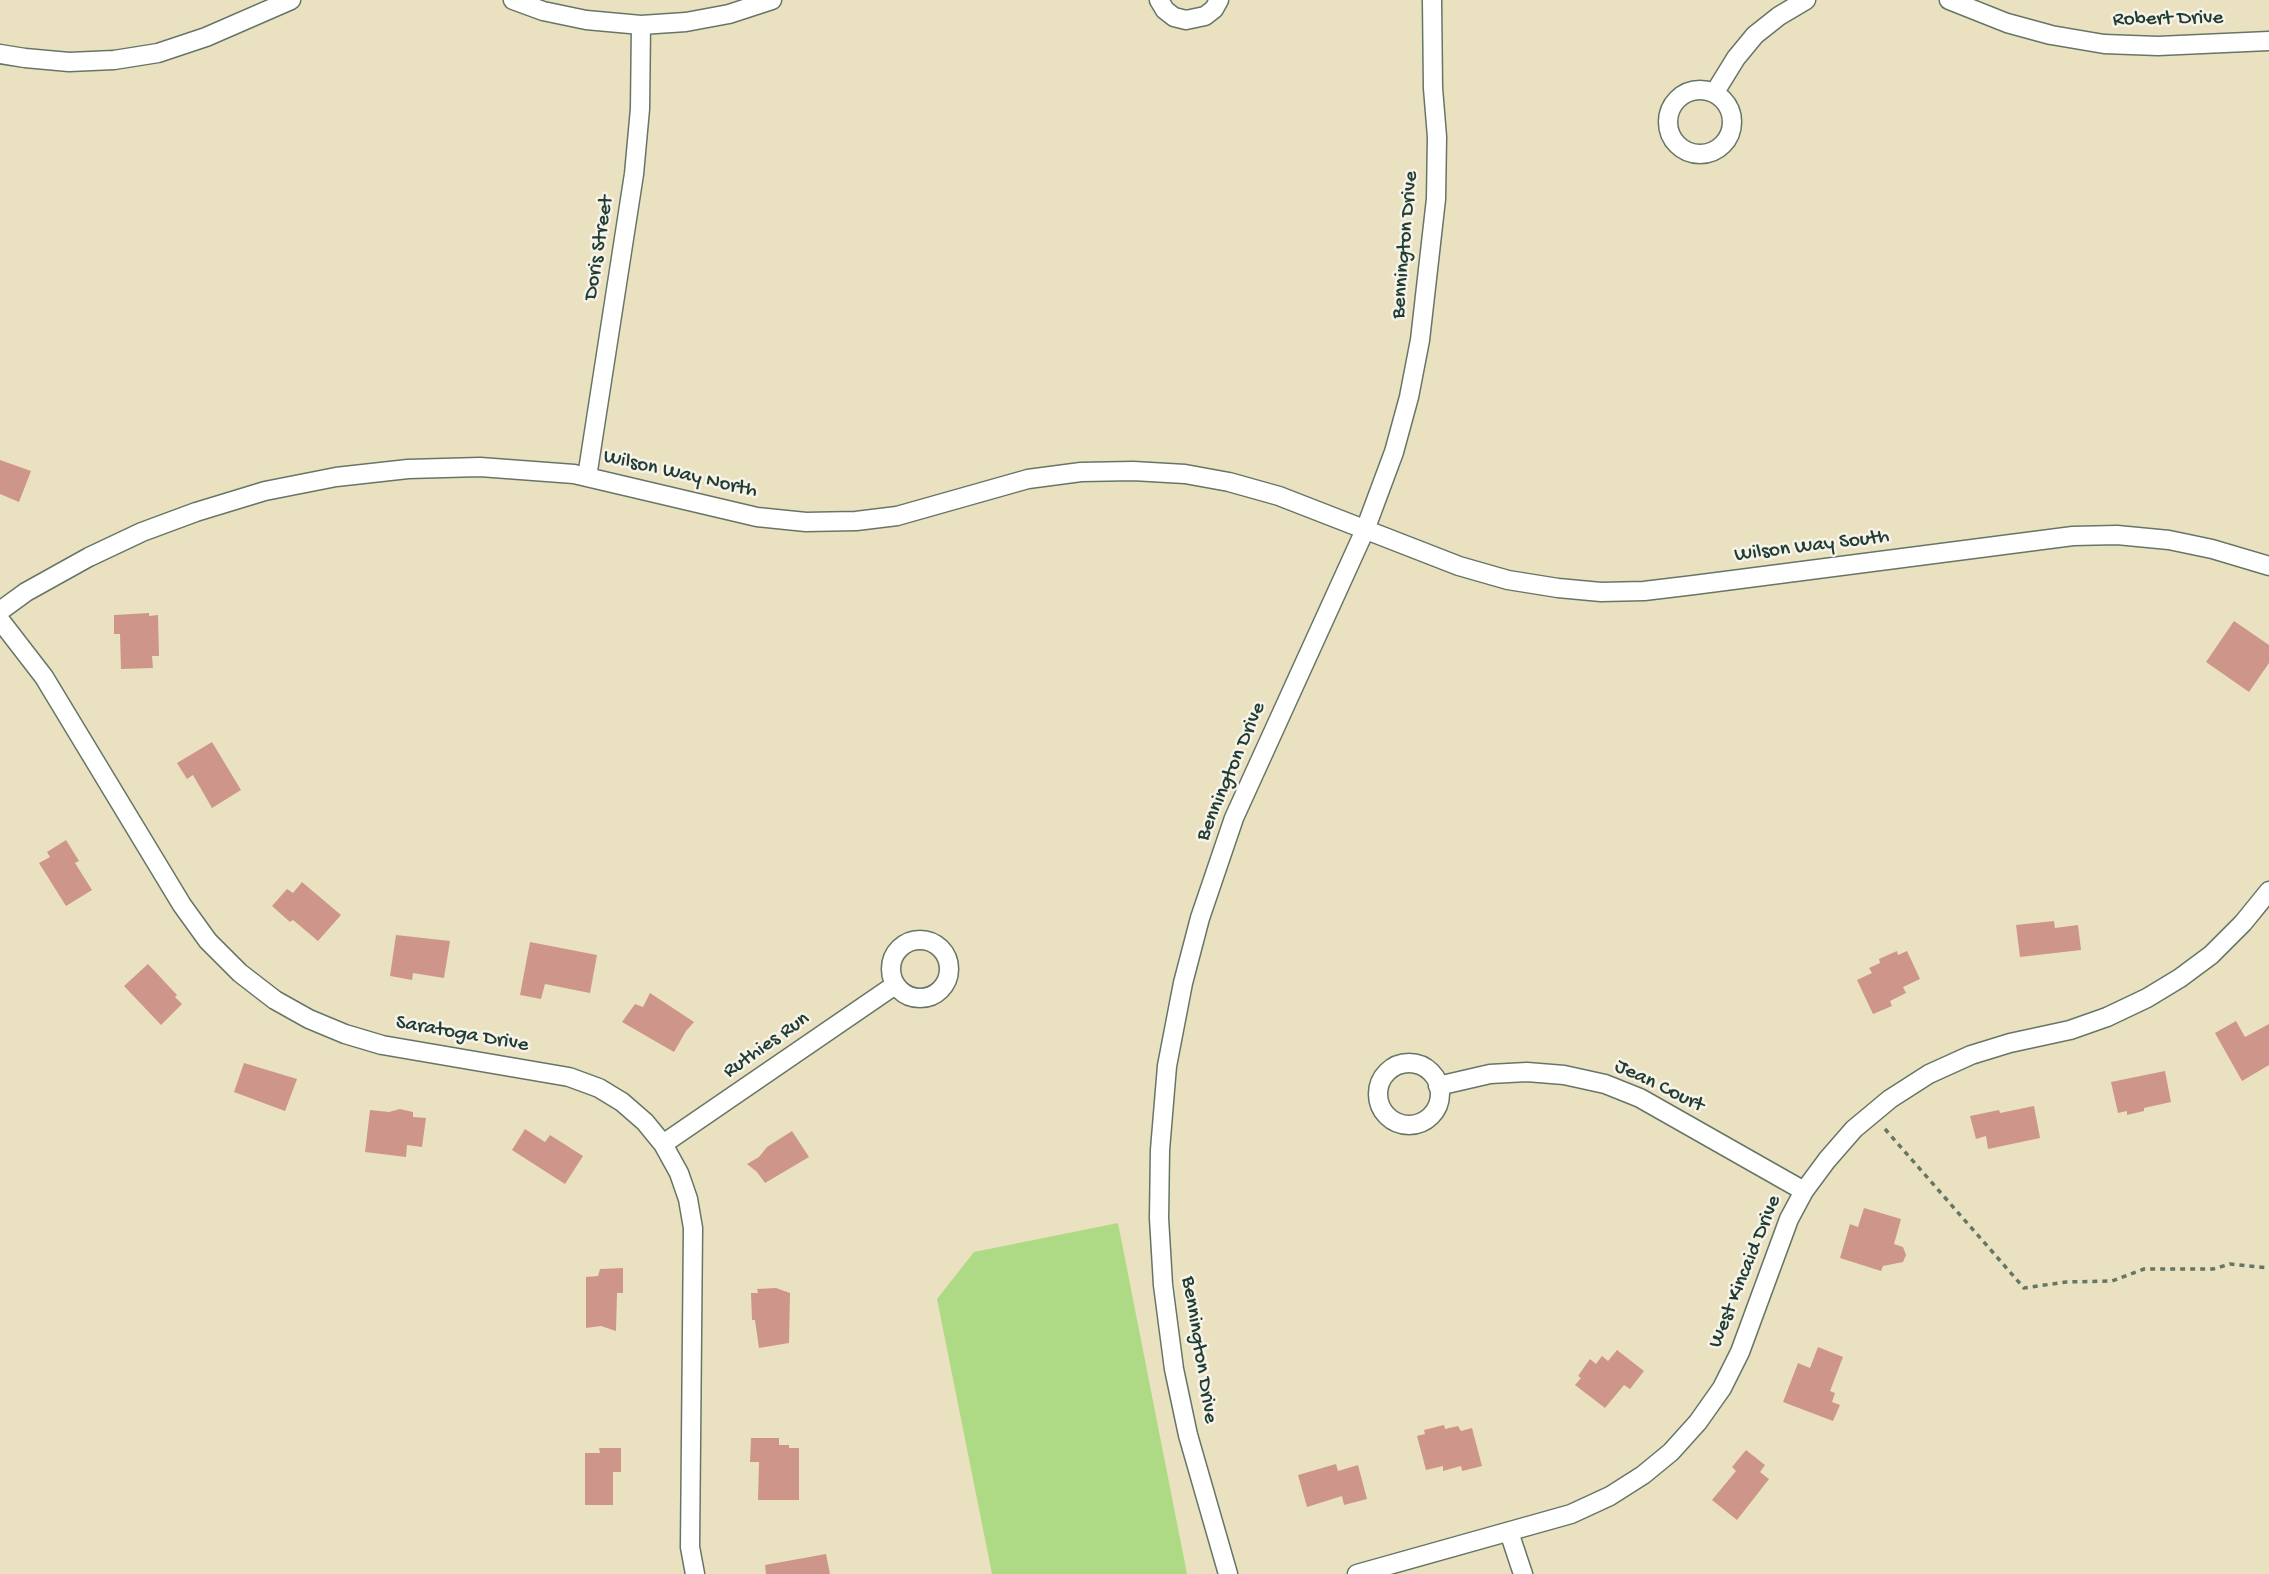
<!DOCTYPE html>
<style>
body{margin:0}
canvas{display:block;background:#eae1c0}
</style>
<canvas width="2269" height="1574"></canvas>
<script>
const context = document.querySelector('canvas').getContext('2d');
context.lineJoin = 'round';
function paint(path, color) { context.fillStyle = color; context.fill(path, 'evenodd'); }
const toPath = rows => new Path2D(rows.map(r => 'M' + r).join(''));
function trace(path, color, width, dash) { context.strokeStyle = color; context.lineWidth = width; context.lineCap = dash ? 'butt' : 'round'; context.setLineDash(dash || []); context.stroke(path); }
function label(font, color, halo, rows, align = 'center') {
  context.font = font + ' "Gochi Hand",sans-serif'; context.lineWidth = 5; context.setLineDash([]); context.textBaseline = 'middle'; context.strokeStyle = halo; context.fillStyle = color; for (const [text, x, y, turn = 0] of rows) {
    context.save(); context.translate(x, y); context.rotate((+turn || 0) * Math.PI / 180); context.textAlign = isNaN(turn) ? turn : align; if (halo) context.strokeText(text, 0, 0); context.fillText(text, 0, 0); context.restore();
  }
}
paint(toPath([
 [1118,1223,1187,1574,992,1574,937,1299,974,1252]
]), '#afda85');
paint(toPath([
 [0,460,31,471,19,502,0,494],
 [149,613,149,616,158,615,159,656,152,656,153,668,121,669,120,634,114,634,114,615],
 [2234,621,2269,645,2269,663,2249,692,2206,662],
 [212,742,241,790,212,808,193,775,187,779,177,763],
 [66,840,79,861,75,863,92,890,66,906,39,863,50,857,47,852],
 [302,882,341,915,318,941,293,920,290,922,272,906,287,889,293,893],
 [2054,921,2055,928,2078,925,2081,950,2020,957,2016,925],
 [396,935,450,941,444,978,413,973,412,980,390,976],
 [530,942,597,955,590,993,545,984,541,999,520,995],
 [1897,951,1898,955,1907,951,1920,979,1903,987,1906,993,1890,1001,1892,1006,1873,1014,1857,980,1872,973,1869,968,1880,963,1879,959],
 [148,964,177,995,175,997,182,1004,161,1025,124,986],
 [650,993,694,1022,686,1031,674,1052,622,1022,635,1004,643,1007],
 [2236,1021,2245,1037,2269,1024,2269,1065,2242,1081,2215,1033],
 [244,1063,297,1079,285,1111,234,1092],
 [2165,1071,2171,1102,2144,1108,2144,1111,2127,1115,2127,1111,2118,1113,2111,1082],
 [2034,1106,2040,1138,1988,1149,1986,1136,1976,1139,1970,1116,1999,1110,2000,1113],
 [400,1109,413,1112,413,1117,426,1118,422,1147,407,1145,406,1157,365,1152,370,1110,389,1112],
 [525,1129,545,1142,550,1135,583,1156,565,1184,512,1150],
 [792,1131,809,1157,765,1183,757,1172,747,1164,759,1157,767,1147],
 [1864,1208,1901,1219,1894,1244,1903,1247,1906,1255,1903,1262,1883,1266,1881,1271,1840,1258,1850,1224,1858,1227],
 [623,1268,623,1293,617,1293,616,1331,601,1326,586,1328,586,1277,598,1276,600,1269],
 [776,1288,790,1293,789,1343,759,1348,755,1320,752,1320,751,1293,758,1293,757,1289],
 [1818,1347,1843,1357,1830,1391,1835,1393,1832,1402,1840,1405,1833,1421,1783,1402,1798,1363,1810,1368],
 [1617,1350,1644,1371,1630,1389,1624,1385,1605,1408,1575,1385,1581,1378,1578,1376,1590,1359,1596,1364,1602,1356,1608,1361],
 [1444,1425,1445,1429,1458,1426,1461,1431,1472,1428,1482,1466,1462,1471,1461,1466,1443,1471,1443,1466,1426,1470,1417,1436,1425,1434,1424,1430],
 [751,1438,779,1438,779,1445,789,1445,789,1448,799,1448,799,1500,758,1500,759,1462,750,1462],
 [599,1448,621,1448,621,1472,613,1472,613,1505,585,1505,585,1453,600,1453],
 [1746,1450,1765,1465,1760,1472,1769,1479,1737,1520,1712,1500,1736,1471,1732,1467],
 [1336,1464,1338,1471,1358,1465,1367,1499,1344,1505,1342,1496,1307,1507,1298,1475],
 [826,1554,830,1574,766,1574,765,1565]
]), '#ce968a');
const street = toPath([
 [513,0,543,11,586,20,641,25,686,22,729,14,772,0],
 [1159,0,1165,10,1174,17,1186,20,1205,16,1214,9,1219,0],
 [1949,0,2007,23,2051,35,2104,44,2158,46,2269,41],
 [0,54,25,58,69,62,114,60,158,53,206,37,291,0],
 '1668 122a32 32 0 1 1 64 0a32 32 0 1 1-64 0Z',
 [1715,92,1736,58,1755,35,1779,16,1806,0],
 [587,477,634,174,640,109,641,25],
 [0,611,26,592,89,557,142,532,196,512,265,491,336,477,408,469,480,467,574,474,757,517,806,522,856,521,897,516,1028,479,1081,472,1133,471,1185,474,1229,482,1279,496,1459,566,1508,580,1558,588,1601,592,1644,591,1694,585,2073,536,2117,535,2169,540,2212,549,2269,566],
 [0,620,44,677,182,905,208,941,240,973,275,1000,309,1019,345,1034,382,1045,569,1077,599,1088,622,1102,645,1122,663,1144,679,1173,688,1199,693,1228,690,1547,695,1574],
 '891 969a29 29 0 1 1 58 0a29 29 0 1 1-58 0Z',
 '1378 1094a31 31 0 1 1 62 0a31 31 0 1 1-62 0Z',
 [1438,1086,1490,1074,1527,1072,1564,1075,1605,1084,1640,1098,1804,1191],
 [663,1144,895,985],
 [1509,1532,1523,1574],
 [1228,1574,1188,1435,1174,1369,1163,1285,1159,1218,1160,1150,1167,1066,1183,983,1200,918,1234,818,1365,530,1394,452,1409,397,1420,340,1436,199,1437,137,1433,88,1432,0],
 [1357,1574,1571,1514,1610,1496,1643,1475,1671,1452,1698,1422,1722,1388,1740,1352,1789,1219,1804,1191,1827,1160,1854,1129,1890,1099,1929,1074,1971,1055,2010,1043,2070,1030,2107,1017,2147,998,2180,978,2211,955,2243,923,2269,891]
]);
trace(street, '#667665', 21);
trace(toPath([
 [1885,1129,2024,1288,2066,1282,2112,1281,2144,1269,2213,1269,2230,1264,2269,1268]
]), '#667665', 3.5, [5, 5]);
trace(street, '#fff', 18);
label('21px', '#1f3d34', '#f7f3e8', [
 ["Robert Drive",2168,20,-1],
 ["Bennington Drive",1406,245,-85],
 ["Doris Street",600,248,-81],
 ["Wilson Way North",680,475,13],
 ["Wilson Way South",1812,547,-7],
 ["Bennington Drive",1232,772,-67],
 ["Saratoga Drive",462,1035,10],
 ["Ruthies Run",767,1046,-35],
 ["Jean Court",1659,1087,26],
 ["West Kincaid Drive",1746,1272,-68],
 ["Bennington Drive",1198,1350,81]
]);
</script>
